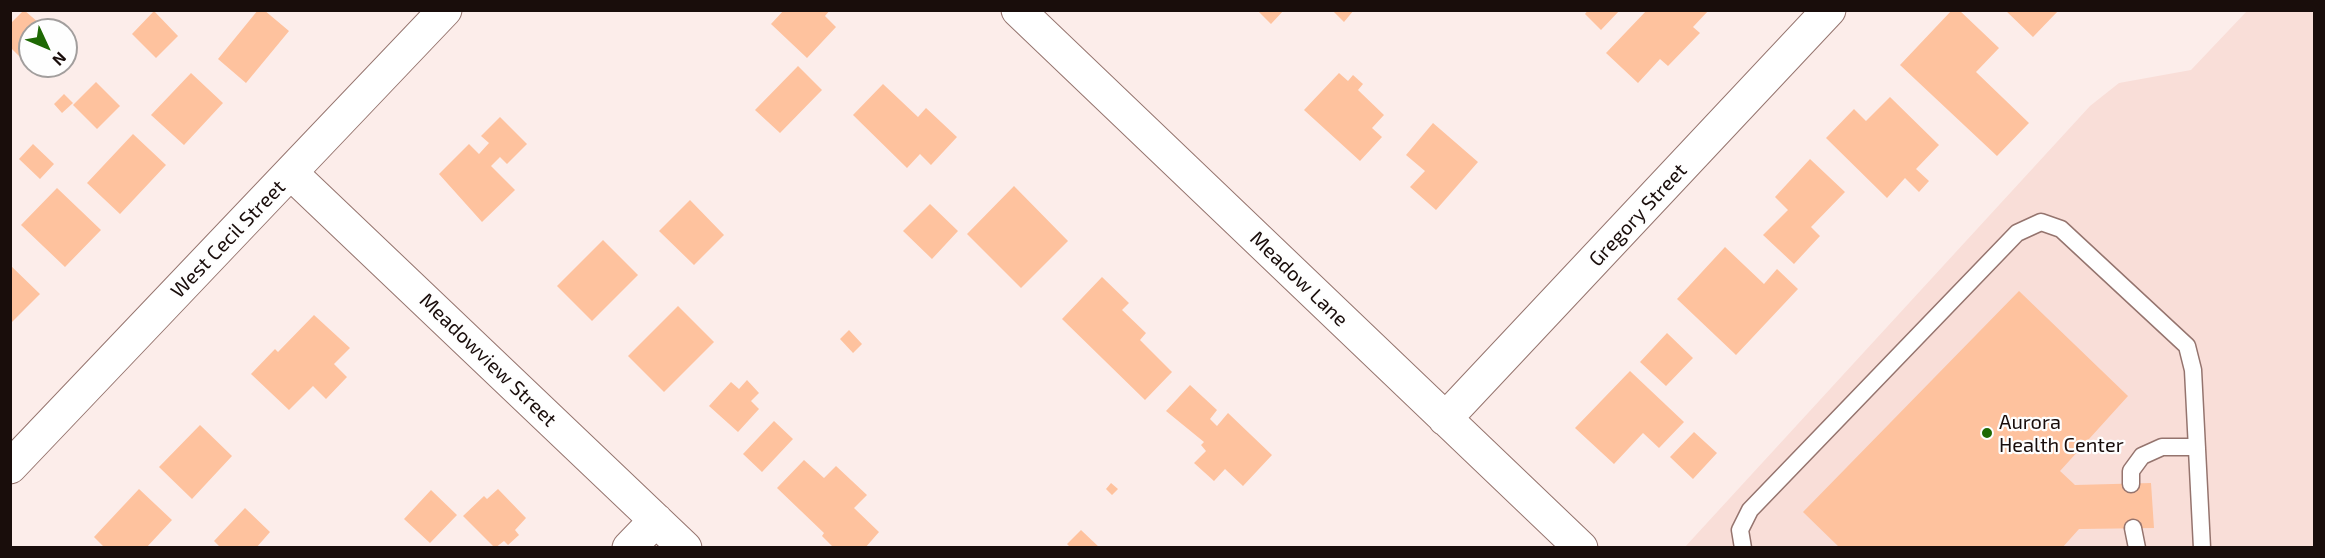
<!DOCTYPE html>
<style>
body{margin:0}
#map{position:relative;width:2325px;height:558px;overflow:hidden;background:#fcedea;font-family:"Exo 2",sans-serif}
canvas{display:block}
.frame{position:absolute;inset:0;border:12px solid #190d0b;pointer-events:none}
.north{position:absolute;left:18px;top:18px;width:60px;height:60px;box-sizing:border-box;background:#fefefe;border:2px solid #a29e9d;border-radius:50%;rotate:134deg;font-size:16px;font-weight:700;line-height:24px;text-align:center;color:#190d0b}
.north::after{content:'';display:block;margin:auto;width:21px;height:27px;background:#1e6804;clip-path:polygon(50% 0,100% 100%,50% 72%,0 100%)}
</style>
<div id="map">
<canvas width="2325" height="558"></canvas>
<div class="frame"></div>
<div class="north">N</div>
</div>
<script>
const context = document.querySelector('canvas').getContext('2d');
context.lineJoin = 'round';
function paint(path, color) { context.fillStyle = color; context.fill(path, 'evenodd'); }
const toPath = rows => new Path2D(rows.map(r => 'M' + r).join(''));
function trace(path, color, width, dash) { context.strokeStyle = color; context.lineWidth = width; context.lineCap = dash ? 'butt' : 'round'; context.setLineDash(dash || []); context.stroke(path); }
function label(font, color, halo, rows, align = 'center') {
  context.font = font + ' "Exo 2",sans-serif'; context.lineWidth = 4.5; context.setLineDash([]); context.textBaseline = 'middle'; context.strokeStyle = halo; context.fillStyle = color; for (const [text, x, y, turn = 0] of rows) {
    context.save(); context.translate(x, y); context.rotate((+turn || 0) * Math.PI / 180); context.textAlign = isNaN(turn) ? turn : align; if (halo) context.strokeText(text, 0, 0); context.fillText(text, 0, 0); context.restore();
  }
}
paint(toPath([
 [2247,11,2314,11,2314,547,1684,548,2090,106,2119,83,2191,70]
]), '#f9ded8');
paint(toPath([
 [24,10,47,30,30,30,30,49,21,58,10,47,10,24],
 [258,10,264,10,289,31,246,83,218,59],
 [784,10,830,10,825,16,836,27,807,58,771,24],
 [1257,10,1284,10,1271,24],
 [1332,10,1354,10,1344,22],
 [1588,10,1620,10,1601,30,1585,14],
 [1647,10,1709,10,1693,27,1700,33,1668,66,1660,59,1638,83,1606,53],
 [1952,10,1959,10,1999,48,1976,72,2029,123,1997,156,1900,65],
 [2005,10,2059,10,2033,37],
 [154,11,178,36,156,58,132,34],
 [798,66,822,90,780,133,755,110],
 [191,73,223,103,184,145,151,115],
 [1339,73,1348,81,1353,75,1363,84,1358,90,1384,115,1372,128,1382,137,1360,161,1304,110],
 [96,82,120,106,97,129,73,105],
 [883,84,918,117,926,108,957,137,931,165,920,154,907,168,853,115],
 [64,94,73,103,62,113,54,104],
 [1890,97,1939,145,1916,169,1929,181,1919,192,1905,178,1887,198,1826,138,1854,109,1866,121],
 [500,117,527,144,507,164,500,157,491,166,515,190,482,222,439,174,469,144,479,154,489,143,481,136],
 [1433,123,1478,162,1436,210,1410,187,1425,171,1406,155],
 [133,134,166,165,120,214,87,183],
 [33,144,54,164,40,179,19,159],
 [1810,159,1845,192,1811,227,1820,236,1794,264,1763,235,1788,210,1775,197],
 [1014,186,1068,241,1021,288,967,234],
 [57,188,101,230,65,267,21,225],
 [690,200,724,235,694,265,659,231],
 [930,204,958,231,932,259,903,231],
 [603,240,638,275,592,321,557,286],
 [1725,247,1764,284,1777,269,1798,289,1736,355,1677,299],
 [10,265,40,294,10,324],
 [1102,277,1129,303,1122,310,1146,333,1140,340,1172,372,1145,400,1062,319],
 [2019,291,2128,396,2060,471,2075,485,2151,483,2154,528,2079,529,2062,548,1840,548,1803,512],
 [678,306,714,342,664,392,628,356],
 [314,315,350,348,334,364,347,377,326,399,313,386,289,410,251,374,275,349,278,352],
 [849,330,862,344,853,353,840,339],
 [1667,333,1693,358,1666,386,1640,362],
 [1630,371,1684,422,1659,448,1643,433,1614,464,1575,428],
 [747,380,759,393,751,401,759,409,738,432,709,406,731,382,739,389],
 [1190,385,1217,410,1210,419,1217,426,1228,413,1272,455,1243,486,1225,469,1214,481,1194,463,1206,451,1201,445,1204,442,1166,411],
 [774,421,793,439,762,472,743,454],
 [200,425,232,456,192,499,159,467],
 [1694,432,1717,453,1693,479,1670,457],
 [804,460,824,478,836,466,867,495,854,508,879,532,865,548,834,548,822,536,824,533,777,488],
 [1111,483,1118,489,1112,495,1106,489],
 [139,489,172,520,146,548,105,548,94,537],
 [498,489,526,518,515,530,519,535,508,545,504,541,495,548,463,516,484,496,487,499],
 [431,490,457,515,430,543,404,519],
 [245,508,270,532,256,548,221,548,214,541],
 [1081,530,1100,548,1071,548,1067,544]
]), '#fec29e');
const lane = toPath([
 [2131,484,2131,471,2142,456,2162,447,2197,447],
 [2133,528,2137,548],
 [1743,548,1740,530,1750,510,2017,233,2041,222,2061,229,2187,346,2193,370,2202,548]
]);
const street = toPath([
 [1018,10,1581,548],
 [291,173,685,548],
 [1445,419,1829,10],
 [629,548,656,520]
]);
const secondary = toPath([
 [10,467,445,10]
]);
trace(lane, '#95746e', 19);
trace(street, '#95746e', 35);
trace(secondary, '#95746e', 35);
trace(lane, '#fff', 16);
trace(street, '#fff', 33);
trace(secondary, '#fff', 33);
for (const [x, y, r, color] of [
 [1987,433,6,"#1e6804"]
]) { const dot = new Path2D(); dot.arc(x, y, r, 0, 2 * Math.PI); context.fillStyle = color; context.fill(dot); trace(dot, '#fefefe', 2); }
label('20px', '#190d0b', '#fefefe', [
 ["Gregory Street",1638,215,-47],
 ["West Cecil Street",228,239,-46],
 ["Meadow Lane",1299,279,44],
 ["Meadowview Street",488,360,44]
]);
label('20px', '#190d0b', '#fefefe', [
 ["Aurora",1999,422],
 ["Health Center",1999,445]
], 'left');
</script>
